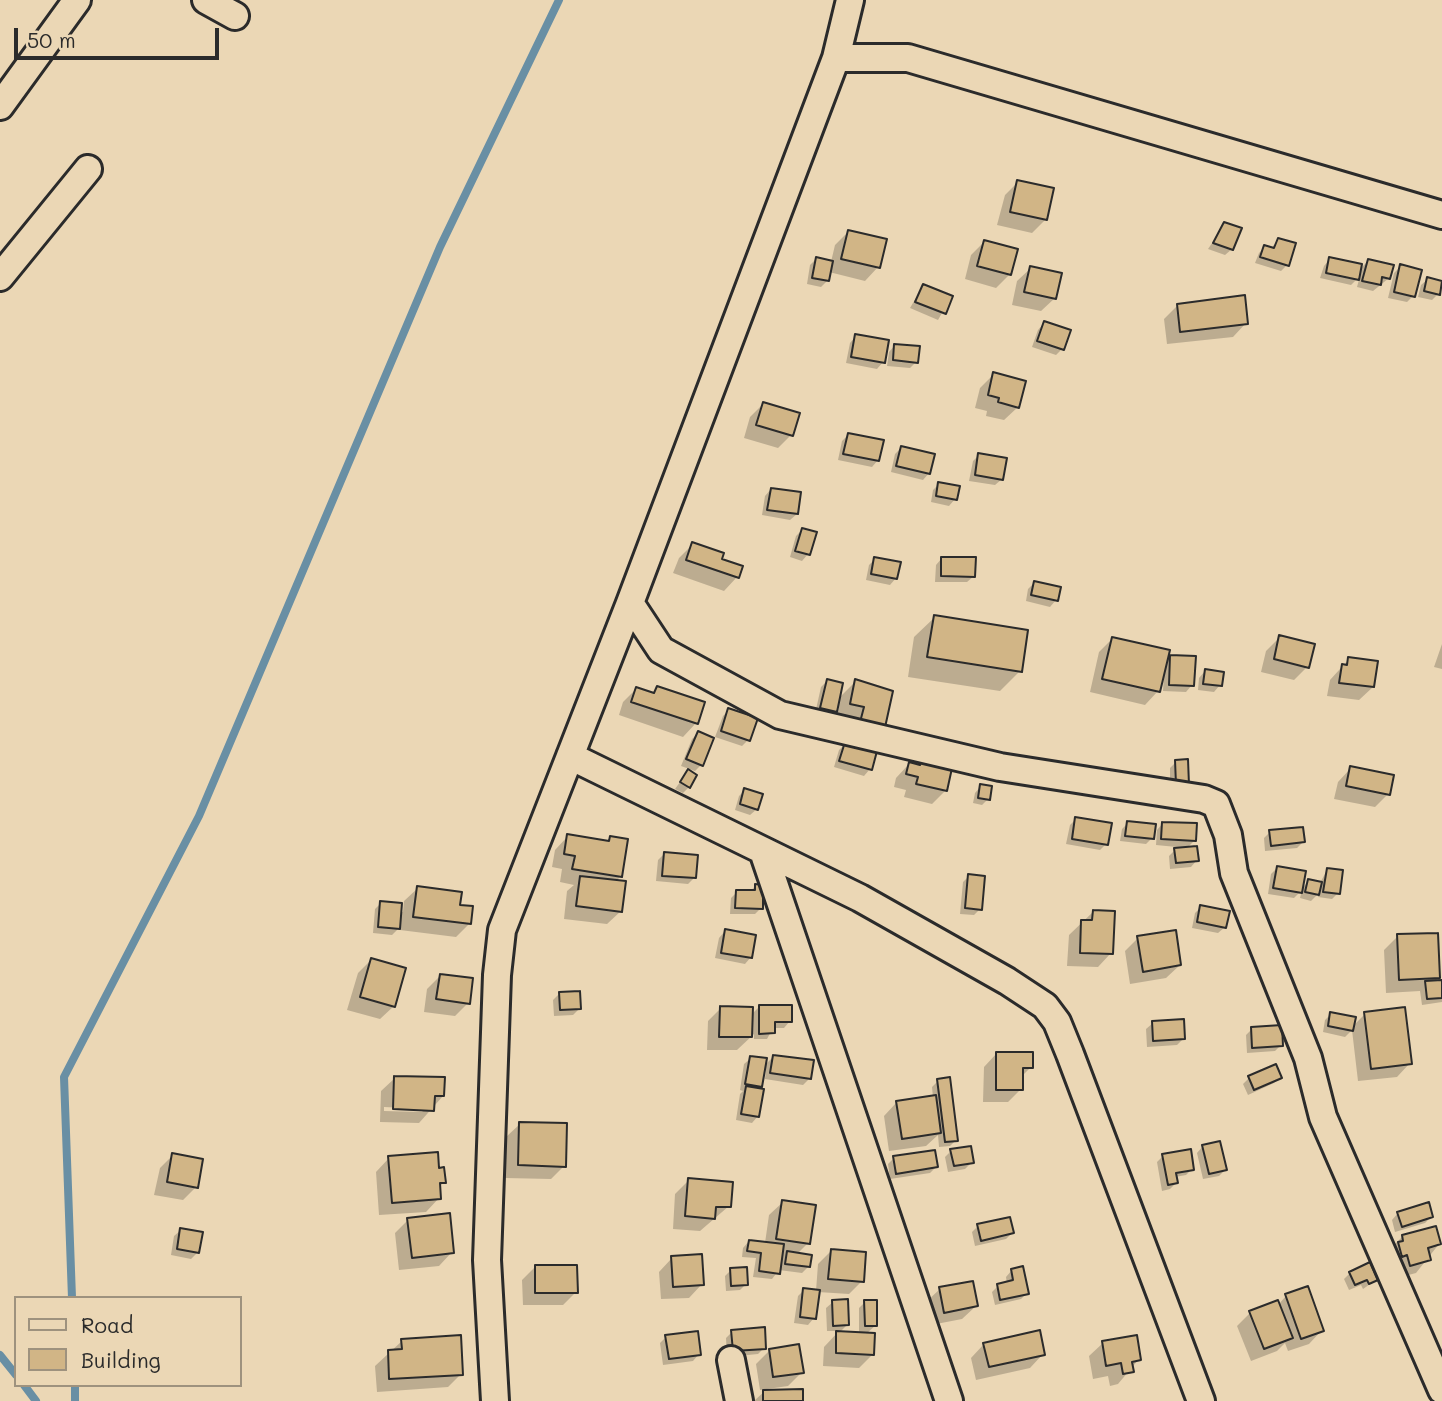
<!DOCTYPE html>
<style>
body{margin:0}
#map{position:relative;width:1442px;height:1401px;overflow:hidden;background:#ebd7b5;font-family:Mali,sans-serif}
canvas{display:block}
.legend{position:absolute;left:14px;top:1296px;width:228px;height:91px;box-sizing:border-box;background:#ebd7b5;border:2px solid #9e927e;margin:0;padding:9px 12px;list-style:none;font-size:21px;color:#2b2b2b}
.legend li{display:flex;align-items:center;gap:14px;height:35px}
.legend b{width:35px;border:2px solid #9e927e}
.scale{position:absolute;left:14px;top:28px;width:205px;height:32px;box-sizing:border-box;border:4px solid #2b2b2b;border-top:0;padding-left:9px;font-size:21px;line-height:24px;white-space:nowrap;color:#2b2b2b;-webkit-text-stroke:5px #ebd7b5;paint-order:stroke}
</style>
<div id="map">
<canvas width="1442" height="1401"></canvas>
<ul class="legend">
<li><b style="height:9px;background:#ebd7b5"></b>Road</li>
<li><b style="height:19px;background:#d1b586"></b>Building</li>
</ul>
<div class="scale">50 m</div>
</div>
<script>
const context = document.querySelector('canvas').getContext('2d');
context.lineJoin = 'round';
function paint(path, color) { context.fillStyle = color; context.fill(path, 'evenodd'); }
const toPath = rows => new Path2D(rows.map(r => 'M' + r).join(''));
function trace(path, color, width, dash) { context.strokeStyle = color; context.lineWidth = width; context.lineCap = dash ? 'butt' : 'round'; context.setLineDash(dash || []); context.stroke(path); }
paint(toPath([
 [1018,182,1045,220,1032,233,997,225,1005,195],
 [1225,224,1232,249,1225,255,1208,249],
 [848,232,878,267,865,281,829,272,827,281,821,287,807,284,810,265,816,259,831,262,835,245],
 [1278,239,1287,265,1281,271,1255,263,1259,253,1265,247,1271,249],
 [984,242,1009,275,996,288,965,279,971,255],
 [1330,259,1359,270,1368,261,1389,278,1373,291,1357,287,1360,276,1351,285,1320,278,1324,266],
 [1401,266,1413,296,1407,302,1388,298,1394,273],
 [1031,268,1055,298,1041,311,1012,305,1017,281],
 [1428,279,1438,294,1432,300,1418,297,1421,285],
 [923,286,951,297,938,320,910,308],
 [1178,305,1246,323,1233,337,1167,344,1164,319],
 [1044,323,1062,349,1056,355,1032,347,1038,330],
 [856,336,883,362,877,369,846,363,850,343],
 [895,345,916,362,910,368,887,366,889,352],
 [994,374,1018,407,1004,420,986,416,987,411,975,408,980,388],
 [763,404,791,435,778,448,744,438,750,417],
 [848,435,878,460,872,467,838,460,842,441],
 [901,448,929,473,923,480,891,472,895,454],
 [979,455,1002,479,995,485,969,481,973,461],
 [939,484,955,499,949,506,931,502,933,490],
 [771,489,797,514,790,520,762,515,765,496],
 [802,530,808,554,802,561,790,557,796,536],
 [693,544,720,560,737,577,724,591,673,573,679,558],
 [942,558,974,576,967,582,935,582,936,565],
 [875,559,896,578,890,585,866,580,869,565],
 [1034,583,1056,600,1050,607,1026,601,1028,589],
 [935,617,1020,671,1000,691,908,677,914,637],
 [1280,637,1307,667,1294,680,1261,672,1266,651],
 [1112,639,1165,662,1171,656,1192,685,1186,692,1163,691,1164,675,1158,691,1145,705,1090,692,1099,652],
 [1442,644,1442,669,1434,667],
 [1349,659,1373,687,1359,700,1327,696,1330,680],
 [1205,671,1220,685,1214,692,1198,690,1199,678],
 [827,681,838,699,856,681,882,731,837,717,839,707,829,717,815,714,821,687],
 [657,688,696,723,683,737,619,715,623,702,636,689,651,694],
 [729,710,748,740,742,746,715,737,723,716],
 [698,733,701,765,695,771,681,766,692,739],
 [845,744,875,752,870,769,864,776,834,767,839,750],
 [1176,762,1180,791,1170,791,1170,768],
 [909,764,950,770,945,791,932,804,904,797,906,790,894,787,896,778],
 [1351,768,1388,794,1375,807,1334,799,1338,782],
 [688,771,689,787,683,793,675,789],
 [981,786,988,799,982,805,973,803,975,793],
 [745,790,757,809,750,815,735,810,739,796],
 [1076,819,1106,844,1100,850,1066,844,1070,825],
 [1128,823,1152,838,1146,844,1120,841,1122,829],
 [1163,823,1195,840,1187,848,1156,845,1157,830],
 [1270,832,1303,842,1297,848,1265,851,1264,838],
 [568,836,606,842,610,838,620,877,615,882,621,911,607,924,564,919,567,891,574,885,560,882,562,869,552,867,555,850],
 [1175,850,1197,860,1191,867,1170,869,1169,856],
 [664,854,694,878,688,884,656,881,658,860],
 [1277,868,1301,889,1309,881,1320,883,1327,870,1338,893,1332,899,1318,897,1319,893,1311,901,1300,898,1302,890,1294,898,1268,894,1271,874],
 [969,876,980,909,974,915,960,914,963,882],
 [755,886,761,908,755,914,730,914,731,898,737,892,750,892],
 [418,888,458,906,469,924,456,937,400,930,401,926,392,935,373,933,375,909,381,903,403,912,404,901],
 [1201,907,1225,927,1218,933,1192,928,1195,913],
 [1093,912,1111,953,1098,967,1067,966,1069,935],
 [725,931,751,957,745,964,715,958,719,938],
 [1398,936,1438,978,1434,982,1442,981,1442,1002,1422,1005,1420,991,1386,993,1384,950],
 [1138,938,1180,965,1166,978,1130,984,1125,951],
 [371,960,394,1006,380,1019,347,1010,358,973],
 [440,976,468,1003,455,1016,424,1012,427,989],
 [559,994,579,1009,573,1015,554,1016,553,1000],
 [759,1007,790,1021,784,1028,773,1028,767,1039,754,1039,754,1034,737,1050,707,1050,708,1021,721,1008,751,1015],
 [1331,1014,1353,1026,1365,1014,1410,1063,1397,1077,1358,1081,1352,1030,1345,1037,1323,1032,1325,1020],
 [1153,1023,1183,1039,1177,1045,1147,1047,1146,1029],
 [1252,1029,1281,1045,1275,1051,1247,1053,1246,1035],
 [997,1053,1031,1067,1021,1077,1021,1089,1008,1102,983,1102,984,1067],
 [773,1057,810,1078,803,1085,765,1079,766,1070,763,1070,757,1090,758,1116,752,1123,736,1120,740,1094,743,1091,740,1090,744,1064,751,1058,764,1066],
 [1280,1077,1274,1083,1248,1095,1243,1084,1249,1078],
 [395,1078,443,1096,419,1123,380,1122,381,1091],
 [384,1107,425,1109,422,1112,384,1111],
 [938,1081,956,1140,950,1146,939,1147,938,1135,926,1146,889,1151,884,1116,897,1102,933,1098,932,1087],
 [520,1124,564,1166,551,1179,505,1178,506,1137],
 [1203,1146,1225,1170,1219,1176,1203,1179,1197,1153],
 [951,1151,972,1162,965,1169,948,1172,945,1157],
 [173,1155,196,1187,183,1200,154,1195,160,1168],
 [1163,1156,1192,1169,1186,1175,1175,1177,1176,1183,1170,1189,1162,1191,1157,1162],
 [389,1158,437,1169,444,1182,439,1187,439,1198,426,1212,379,1215,376,1172],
 [894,1158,936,1167,930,1173,890,1179,888,1164],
 [689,1180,729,1206,700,1231,673,1229,675,1194],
 [783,1202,808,1243,797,1254,809,1266,802,1273,779,1270,772,1279,753,1277,756,1258,742,1257,743,1248,749,1241,765,1243,769,1215],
 [1398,1213,1431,1217,1425,1223,1395,1232,1392,1220],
 [408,1220,452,1252,439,1266,399,1270,395,1233],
 [978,1226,1013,1232,1006,1239,975,1246,972,1232],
 [181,1230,198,1252,191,1259,171,1255,174,1236],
 [1403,1236,1439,1244,1416,1273,1397,1278,1389,1250],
 [831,1251,862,1281,849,1294,818,1292,814,1318,808,1325,794,1323,798,1296,804,1290,816,1291,818,1264],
 [672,1258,702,1284,689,1298,661,1299,659,1272],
 [536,1266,576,1292,563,1305,523,1305,522,1280],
 [731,1270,746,1284,740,1290,726,1291,725,1276],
 [1012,1270,1027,1293,1021,1299,995,1305,992,1292,998,1286,1007,1284,1006,1277],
 [1350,1273,1376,1280,1363,1289,1361,1285,1349,1290,1344,1279],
 [940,1289,976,1306,962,1319,931,1325,926,1302],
 [1286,1296,1322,1330,1309,1344,1288,1351,1285,1343,1277,1351,1251,1361,1237,1326,1250,1313,1278,1305],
 [833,1302,847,1325,839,1333,859,1334,859,1308,865,1302,876,1325,866,1334,873,1354,859,1368,823,1366,824,1347,839,1331,827,1331,826,1308],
 [732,1332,764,1348,758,1354,727,1357,726,1338],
 [666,1337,699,1354,693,1361,663,1365,660,1343],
 [402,1341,461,1374,448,1387,377,1392,375,1366],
 [1103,1343,1139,1359,1118,1384,1110,1386,1108,1376,1093,1379,1089,1356],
 [984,1344,1043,1354,1030,1368,976,1380,971,1358],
 [769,1351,802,1372,788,1386,760,1390,756,1364],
 [766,1390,766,1391,802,1401,754,1401]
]), '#0003');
trace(toPath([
 [72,1298,64,1077,199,816,440,247,559,0],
 [0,1355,16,1375],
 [24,1385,36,1401],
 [75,1385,75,1401]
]), '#698fa4', 8);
const building = toPath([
 [1017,180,1054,188,1047,220,1010,212,1017,180],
 [1224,222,1242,228,1233,250,1213,243,1224,222],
 [848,230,887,239,880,268,841,259,848,230],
 [1278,238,1296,243,1289,266,1260,257,1264,245,1274,248,1278,238],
 [984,240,1018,249,1011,275,977,266,984,240],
 [816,257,833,261,829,281,812,278,816,257],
 [1329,257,1362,264,1359,280,1326,273,1329,257],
 [1368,259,1394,265,1390,279,1382,277,1381,285,1362,281,1368,259],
 [1400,264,1422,270,1415,297,1394,292,1400,264],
 [1030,266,1062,273,1056,299,1024,292,1030,266],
 [1427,277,1442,281,1440,295,1424,291,1427,277],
 [923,284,953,296,946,314,915,302,923,284],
 [1245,295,1248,324,1180,332,1177,304,1245,295],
 [1044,321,1071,330,1064,350,1037,341,1044,321],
 [855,334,889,340,885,363,851,357,855,334],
 [894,344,920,346,918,363,893,360,894,344],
 [993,372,1026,381,1019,408,998,402,999,398,988,395,993,372],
 [763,402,800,413,793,436,756,425,763,402],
 [848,433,884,440,879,461,843,454,848,433],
 [901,446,935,454,930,474,896,466,901,446],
 [978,453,1007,458,1003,480,975,475,978,453],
 [938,482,960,486,957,500,936,496,938,482],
 [771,488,801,492,798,514,767,510,771,488],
 [802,528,817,532,810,555,795,551,802,528],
 [692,542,724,553,722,559,743,566,739,578,686,560,692,542],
 [874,557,901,562,897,579,871,574,874,557],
 [941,557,976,557,975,577,941,576,941,557],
 [1034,581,1061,587,1058,601,1031,595,1034,581],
 [934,615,1028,630,1022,672,927,657,934,615],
 [1279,635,1315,644,1309,668,1274,659,1279,635],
 [1112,637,1170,650,1160,692,1102,679,1112,637],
 [1170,655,1196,656,1194,686,1169,685,1170,655],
 [1348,657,1378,661,1374,687,1339,683,1342,664,1347,665,1348,657],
 [1205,669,1224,672,1222,686,1203,684,1205,669],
 [827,679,843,683,837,712,820,708,827,679],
 [855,679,893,691,884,732,859,726,864,707,850,704,855,679],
 [657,686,705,702,698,724,631,702,636,687,654,693,657,686],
 [728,708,758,718,750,741,721,731,728,708],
 [698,731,714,738,703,766,686,759,698,731],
 [845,742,877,751,872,770,839,761,845,742],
 [1188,759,1189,785,1176,785,1175,760,1188,759],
 [922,761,952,768,947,791,916,784,918,777,906,774,909,762,920,765,922,761],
 [1350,766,1394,775,1390,795,1346,786,1350,766],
 [688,769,697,775,690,788,680,782,688,769],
 [980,784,992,786,990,800,978,798,980,784],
 [744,788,763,794,758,810,740,804,744,788],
 [1075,817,1112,823,1108,845,1072,839,1075,817],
 [1127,821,1156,824,1154,839,1125,836,1127,821],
 [1162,822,1197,823,1196,841,1161,839,1162,822],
 [1303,827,1305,842,1271,846,1269,830,1303,827],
 [567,834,609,841,610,836,628,839,622,877,572,869,575,856,564,854,567,834],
 [1197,846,1199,861,1176,863,1174,848,1197,846],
 [664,852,698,855,696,878,662,876,664,852],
 [1277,866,1306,871,1302,893,1273,888,1277,866],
 [1327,868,1343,870,1340,894,1323,892,1327,868],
 [968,874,985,876,982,910,965,908,968,874],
 [580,876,626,881,622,912,576,906,580,876],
 [1308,879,1322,882,1319,895,1305,892,1308,879],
 [755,884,763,885,763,909,735,908,736,890,755,890,755,884],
 [417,886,462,892,460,905,473,906,471,924,413,917,417,886],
 [380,901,402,903,400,929,378,927,380,901],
 [1200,905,1230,911,1226,928,1197,922,1200,905],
 [1093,910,1115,911,1113,954,1080,953,1081,920,1092,920,1093,910],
 [725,929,756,935,752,958,721,953,725,929],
 [1176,930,1181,965,1143,972,1137,936,1176,930],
 [1438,933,1440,978,1399,980,1397,934,1438,933],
 [371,958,406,968,395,1007,360,997,371,958],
 [440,974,473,978,470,1004,436,999,440,974],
 [1442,980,1442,998,1427,999,1425,981,1442,980],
 [580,991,581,1009,560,1010,559,992,580,991],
 [759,1005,792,1005,792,1022,775,1022,775,1033,759,1034,759,1005],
 [720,1006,753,1007,752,1037,719,1037,720,1006],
 [1405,1007,1412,1064,1371,1069,1364,1012,1405,1007],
 [1330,1012,1356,1017,1353,1031,1328,1026,1330,1012],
 [1184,1019,1185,1039,1153,1041,1152,1021,1184,1019],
 [1282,1025,1283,1046,1252,1048,1251,1027,1282,1025],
 [996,1052,1033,1052,1033,1068,1023,1068,1023,1090,996,1090,996,1052],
 [773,1055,814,1060,811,1079,770,1073,773,1055],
 [750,1056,767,1058,762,1087,745,1084,750,1056],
 [1276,1064,1282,1078,1254,1090,1248,1076,1276,1064],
 [394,1076,445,1077,444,1096,435,1096,434,1111,393,1109,394,1076],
 [950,1077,958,1141,945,1142,937,1079,950,1077],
 [746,1086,764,1089,759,1117,741,1114,746,1086],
 [936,1095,941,1133,902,1139,896,1101,936,1095],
 [519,1122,567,1123,566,1167,518,1165,519,1122],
 [1220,1141,1227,1170,1209,1174,1202,1145,1220,1141],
 [971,1146,974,1163,954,1166,950,1149,971,1146],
 [1191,1149,1194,1170,1176,1173,1178,1183,1168,1185,1162,1154,1191,1149],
 [935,1150,938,1167,896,1174,893,1156,935,1150],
 [438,1152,439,1168,444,1167,446,1183,440,1183,441,1199,392,1203,388,1156,438,1152],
 [172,1153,203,1159,198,1188,167,1182,172,1153],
 [688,1178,733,1182,731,1207,716,1207,715,1219,685,1216,688,1178],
 [782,1200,816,1205,810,1244,776,1239,782,1200],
 [1429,1202,1433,1217,1402,1227,1397,1212,1429,1202],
 [450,1213,454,1253,412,1258,407,1218,450,1213],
 [1010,1217,1014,1233,981,1241,977,1224,1010,1217],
 [1436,1226,1441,1244,1428,1248,1431,1260,1410,1266,1407,1255,1402,1257,1398,1242,1403,1241,1402,1235,1436,1226],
 [180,1228,203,1232,199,1253,177,1249,180,1228],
 [749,1240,784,1244,780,1274,759,1271,761,1253,747,1251,749,1240],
 [831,1249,866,1252,864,1282,828,1279,831,1249],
 [787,1251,812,1255,810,1267,785,1264,787,1251],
 [702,1254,704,1285,673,1287,671,1256,702,1254],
 [1370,1262,1378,1280,1369,1284,1367,1280,1355,1285,1349,1272,1370,1262],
 [535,1265,577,1265,578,1293,535,1293,535,1265],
 [1023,1266,1029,1294,1000,1300,997,1284,1013,1280,1011,1269,1023,1266],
 [747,1267,748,1285,731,1286,730,1268,747,1267],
 [973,1281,978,1306,944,1313,939,1287,973,1281],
 [1308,1286,1324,1331,1301,1339,1285,1294,1308,1286],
 [803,1288,820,1290,816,1319,800,1317,803,1288],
 [848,1299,849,1325,833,1326,832,1300,848,1299],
 [864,1300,877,1300,877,1326,865,1326,864,1300],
 [1278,1300,1293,1338,1264,1349,1249,1311,1278,1300],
 [765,1327,766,1349,733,1351,731,1330,765,1327],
 [1040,1330,1045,1355,989,1367,983,1343,1040,1330],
 [698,1331,701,1355,669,1359,665,1335,698,1331],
 [836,1331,875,1333,874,1355,836,1353,836,1331],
 [461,1335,463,1375,389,1379,388,1350,402,1349,401,1339,461,1335],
 [1137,1335,1141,1360,1132,1362,1134,1372,1123,1374,1121,1363,1106,1366,1102,1341,1137,1335],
 [799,1344,804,1373,773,1377,769,1349,799,1344],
 [803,1389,803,1401,763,1401,763,1390,803,1389]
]);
paint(building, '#d1b586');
trace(building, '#2b2b2b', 2);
const minor = toPath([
 [206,0,235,16],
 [836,58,908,58,1442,215],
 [0,106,77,0],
 [0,277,88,169],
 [630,603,661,650,780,715,1000,767,1204,799,1216,804,1228,835,1234,873,1308,1058,1323,1117,1442,1390],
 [570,756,860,898,1007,981,1045,1006,1057,1022,1070,1054,1201,1401],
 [763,851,949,1401],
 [731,1360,739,1401],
 [495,1401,487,1260,497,975,502,930,630,603,836,58,850,0]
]);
trace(minor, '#2b2b2b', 32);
trace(minor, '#ebd7b5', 26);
</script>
